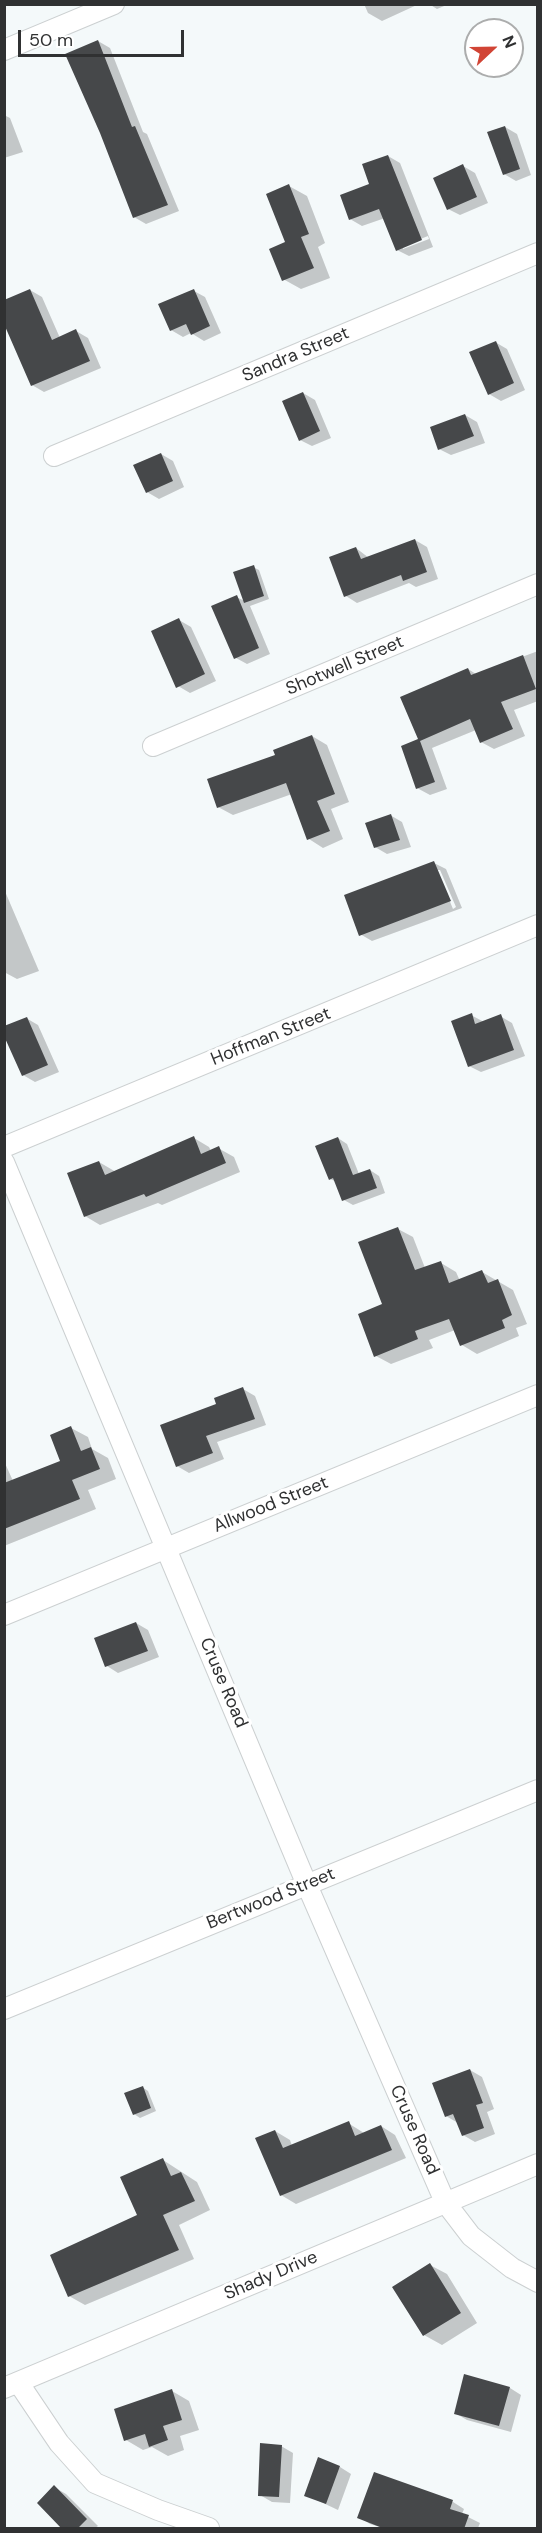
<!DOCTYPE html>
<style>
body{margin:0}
#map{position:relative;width:542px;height:2533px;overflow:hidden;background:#f4f9fa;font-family:"DM Sans",sans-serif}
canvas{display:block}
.frame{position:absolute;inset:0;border:6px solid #303132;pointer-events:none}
.north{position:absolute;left:464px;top:18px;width:60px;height:60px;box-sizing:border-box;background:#fff;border:2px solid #acadad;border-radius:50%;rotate:68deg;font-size:16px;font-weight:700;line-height:24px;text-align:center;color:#303132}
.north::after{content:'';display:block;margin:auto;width:21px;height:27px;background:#d14435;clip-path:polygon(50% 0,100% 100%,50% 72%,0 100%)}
.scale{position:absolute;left:18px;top:30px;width:166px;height:27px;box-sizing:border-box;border:3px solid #303132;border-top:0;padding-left:8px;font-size:18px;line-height:21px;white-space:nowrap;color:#303132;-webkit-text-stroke:4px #fff;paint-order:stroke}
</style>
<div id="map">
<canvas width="542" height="2533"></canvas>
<div class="frame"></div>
<div class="north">N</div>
<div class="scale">50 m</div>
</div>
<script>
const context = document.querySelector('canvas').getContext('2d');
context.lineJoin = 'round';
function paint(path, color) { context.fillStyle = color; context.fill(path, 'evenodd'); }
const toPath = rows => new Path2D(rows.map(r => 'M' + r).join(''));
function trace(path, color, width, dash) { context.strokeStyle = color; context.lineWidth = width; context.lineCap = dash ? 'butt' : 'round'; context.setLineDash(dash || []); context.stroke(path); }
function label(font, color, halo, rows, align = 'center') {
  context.font = font + ' "DM Sans",sans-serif'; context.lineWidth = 6; context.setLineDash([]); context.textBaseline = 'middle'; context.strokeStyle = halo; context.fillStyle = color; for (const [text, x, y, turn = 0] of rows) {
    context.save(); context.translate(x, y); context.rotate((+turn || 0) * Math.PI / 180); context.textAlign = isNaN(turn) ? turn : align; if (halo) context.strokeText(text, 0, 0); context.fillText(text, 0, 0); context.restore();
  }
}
paint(toPath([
 [364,4,419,4,382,21,368,13],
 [429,4,449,4,437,9],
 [98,41,110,48,143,132,147,134,179,211,146,224,134,217],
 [4,115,10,118,23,152,4,158],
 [505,127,517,134,531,175,516,181,504,174],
 [388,156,400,163,433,247,409,256,397,250,385,218,362,226,350,219],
 [428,236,429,239,403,249,403,246],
 [463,166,475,173,488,203,460,215,448,209],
 [289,186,307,196,325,243,318,247,330,278,301,289,283,279],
 [30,290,42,297,60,338,76,331,88,338,101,368,44,392,32,385],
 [194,291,205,297,221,333,204,341,191,333,183,337,171,330],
 [495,342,507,349,525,390,501,401,489,394],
 [303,393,315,400,331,438,312,446,300,440],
 [465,415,477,422,485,443,451,455,439,449],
 [161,454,173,461,184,487,159,499,147,492],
 [415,540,427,547,438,579,416,587,409,583,357,603,346,596,356,548,369,558],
 [253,567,259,570,269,599,250,606,270,654,247,664,236,658,236,597,245,601],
 [179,620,191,627,216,681,190,693,178,686],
 [538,651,538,701,514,710,525,736,494,749,481,742,476,730,432,748,447,789,430,795,417,788,403,747,420,740,468,669,476,674],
 [312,736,327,745,349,802,331,809,343,839,323,848,309,839,292,794,233,815,218,807,277,756],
 [390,815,402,822,411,847,387,854,375,847],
 [434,863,446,869,462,908,372,941,360,934],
 [437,870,440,870,456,907,453,909],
 [4,889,39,971,17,979,4,972],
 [471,1015,484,1022,500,1016,512,1023,525,1056,481,1072,469,1066],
 [26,1018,38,1025,59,1072,35,1082,23,1075],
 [194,1138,209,1147,211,1151,218,1148,234,1157,240,1172,162,1205,158,1203,100,1225,85,1216,99,1162,116,1172],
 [338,1138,347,1144,359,1174,370,1170,379,1176,385,1193,353,1205,344,1200,337,1182,330,1179],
 [398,1229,413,1237,425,1268,441,1263,456,1272,460,1281,482,1272,513,1290,527,1324,516,1328,519,1336,477,1354,462,1345,455,1330,429,1340,433,1348,391,1364,376,1356],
 [243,1389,255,1396,266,1425,217,1442,224,1459,189,1473,177,1466,218,1405],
 [71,1428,88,1437,92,1449,108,1458,116,1479,88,1490,96,1509,4,1546,4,1461,13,1481,62,1462],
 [136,1623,148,1630,159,1657,118,1673,107,1666],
 [470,2070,482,2077,494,2109,487,2112,495,2134,475,2142,463,2135,458,2123,446,2116],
 [142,2087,148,2091,156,2111,140,2118,134,2114],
 [348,2123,364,2133,381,2126,395,2135,406,2158,296,2204,281,2195,275,2131,290,2140,292,2146],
 [163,2160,197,2182,210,2210,179,2225,194,2259,85,2305,69,2296,139,2216],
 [430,2265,447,2274,477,2323,442,2345,424,2335],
 [510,2388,521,2395,511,2432,467,2420,455,2413],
 [172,2391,189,2401,199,2430,180,2436,184,2450,168,2456,152,2447,143,2450,126,2440],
 [281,2446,293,2453,290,2503,272,2502,260,2495],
 [340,2467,351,2474,338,2510,306,2495],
 [375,2473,453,2502,464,2509,462,2514,480,2523,478,2528,383,2528,370,2524,359,2517],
 [54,2487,66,2494,98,2526,95,2528,64,2528]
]), '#0003');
paint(toPath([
 [98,40,132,127,135,126,168,205,133,218,100,133,65,54],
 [505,126,520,169,503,175,487,132],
 [388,155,422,240,396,251,379,209,349,220,340,195,369,184,362,164],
 [463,164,477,197,447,210,433,178],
 [289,184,309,234,301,237,314,268,282,281,269,249,285,242,266,194],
 [30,289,52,340,76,329,90,361,31,386,4,324,4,300],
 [194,289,210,326,191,335,186,324,170,331,158,304],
 [496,341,514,383,488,395,469,352],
 [303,392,320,431,299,441,282,401],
 [465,414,474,436,438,450,430,427],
 [161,453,173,481,146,493,133,465],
 [415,539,427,572,403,581,401,575,344,597,329,557,356,547,361,559],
 [254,565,264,596,244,603,233,572],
 [237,595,259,648,234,659,211,606],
 [179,618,205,674,176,688,151,631],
 [523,655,536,689,501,702,513,729,480,743,470,719,420,741,435,782,416,789,401,746,418,739,400,697,468,668,471,675],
 [312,735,335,794,317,801,330,831,307,840,286,783,217,808,207,779,275,755,273,750],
 [391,814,400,840,374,848,365,823],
 [434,861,451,901,359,936,344,895],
 [472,1013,475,1024,501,1014,514,1050,468,1067,451,1021],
 [27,1017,48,1065,22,1076,4,1036,4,1026],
 [194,1136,201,1154,219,1146,226,1163,146,1197,144,1194,84,1217,67,1173,99,1161,105,1175],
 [338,1137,353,1175,370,1169,377,1188,342,1201,333,1178,329,1180,315,1146],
 [398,1227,415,1270,441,1261,449,1283,482,1270,488,1283,498,1279,512,1315,502,1320,505,1328,460,1346,449,1319,415,1331,418,1339,374,1357,358,1314,382,1304,358,1242],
 [243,1387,255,1419,206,1436,213,1453,176,1467,160,1425,216,1404,214,1398],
 [71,1426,81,1451,91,1447,100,1469,72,1480,80,1499,4,1529,4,1483,60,1461,50,1435],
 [136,1622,148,1651,105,1667,94,1638],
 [470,2069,483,2103,476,2105,484,2128,462,2136,453,2114,445,2117,432,2083],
 [143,2086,151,2108,133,2115,124,2093],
 [349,2121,355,2136,381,2125,392,2150,280,2196,255,2138,275,2130,283,2148],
 [163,2158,171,2176,181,2172,195,2201,163,2215,179,2250,68,2297,50,2255,137,2215,120,2177],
 [430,2263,461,2313,423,2336,392,2287],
 [464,2374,510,2387,499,2426,454,2414],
 [172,2389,182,2420,163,2426,168,2440,149,2447,145,2434,124,2441,114,2409],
 [260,2443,282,2445,279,2497,258,2496],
 [318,2457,340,2466,326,2504,304,2496],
 [374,2472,453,2500,450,2509,469,2515,464,2529,385,2529,357,2518],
 [54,2485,87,2519,77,2529,62,2529,37,2503]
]), '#46484a');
const minor = toPath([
 [4,50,114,4],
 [54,456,538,253],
 [153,746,538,584],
 [4,1147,538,925],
 [4,1162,307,1885,445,2202,471,2236,512,2268,538,2282],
 [4,1615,538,1395],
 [4,2009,538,1790],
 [18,2382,59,2443,95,2483,158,2510,209,2528],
 [4,2388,538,2164]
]);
trace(minor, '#ccd0d1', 22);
trace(minor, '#fff', 20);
label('18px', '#303132', '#fff', [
 ["Sandra Street",296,355,-23],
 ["Shotwell Street",345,666,-23],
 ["Hoffman Street",271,1037,-22],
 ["Allwood Street",271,1505,-22],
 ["Cruse Road",223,1683,67],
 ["Bertwood Street",271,1899,-22],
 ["Cruse Road",414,2130,66],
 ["Shady Drive",271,2276,-23]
]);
</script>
